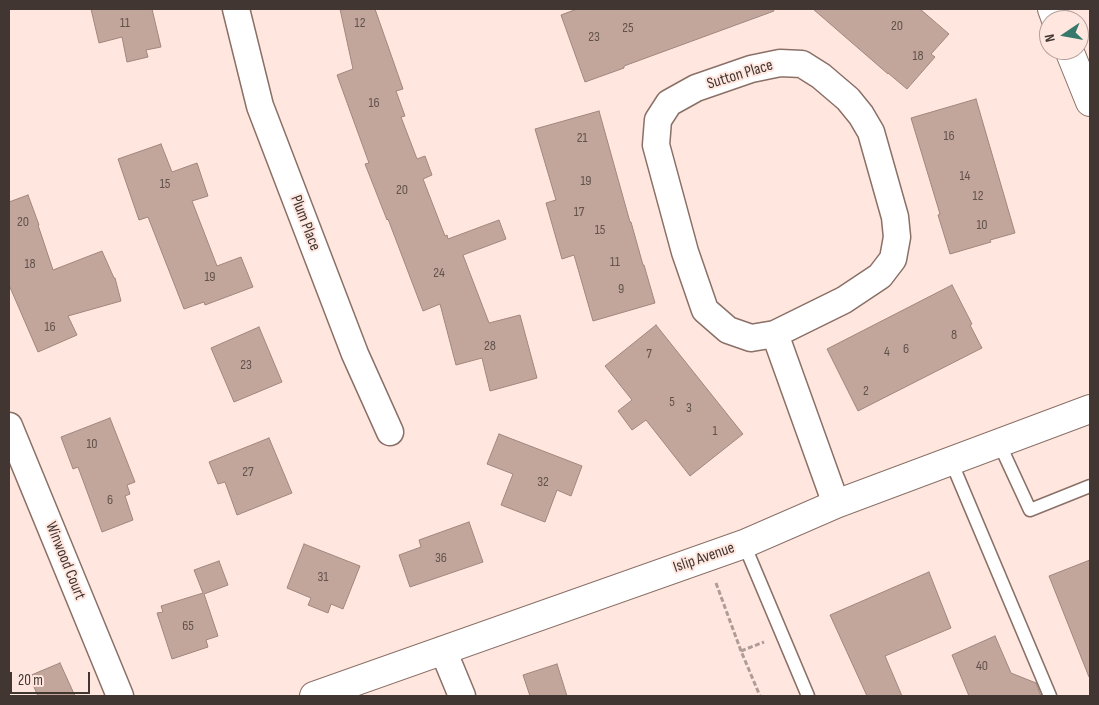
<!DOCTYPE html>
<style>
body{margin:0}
#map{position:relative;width:1099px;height:705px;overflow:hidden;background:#ffe7df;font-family:"Sofia Sans Condensed",sans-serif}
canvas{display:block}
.frame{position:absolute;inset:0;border:10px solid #423632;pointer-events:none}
.north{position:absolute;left:1039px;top:10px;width:50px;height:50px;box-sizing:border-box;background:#ffe7df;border:1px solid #b3a09a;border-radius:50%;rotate:258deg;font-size:14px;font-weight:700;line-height:20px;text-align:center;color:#423632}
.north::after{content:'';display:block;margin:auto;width:18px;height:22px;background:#36796c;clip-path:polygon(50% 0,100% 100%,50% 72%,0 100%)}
.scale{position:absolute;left:10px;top:672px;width:80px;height:22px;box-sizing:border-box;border:2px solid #423632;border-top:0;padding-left:6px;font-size:15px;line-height:18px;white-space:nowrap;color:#423632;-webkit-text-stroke:4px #ffe7df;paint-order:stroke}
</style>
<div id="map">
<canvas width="1099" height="705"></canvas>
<div class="frame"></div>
<div class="north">N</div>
<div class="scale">20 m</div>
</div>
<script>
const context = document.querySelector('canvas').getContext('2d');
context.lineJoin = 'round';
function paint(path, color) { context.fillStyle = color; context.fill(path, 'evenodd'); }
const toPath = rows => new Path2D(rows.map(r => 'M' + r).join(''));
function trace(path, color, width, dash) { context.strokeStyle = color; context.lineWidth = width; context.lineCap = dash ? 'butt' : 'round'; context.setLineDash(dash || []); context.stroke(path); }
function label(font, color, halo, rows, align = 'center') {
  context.font = font + ' "Sofia Sans Condensed",sans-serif'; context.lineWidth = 4; context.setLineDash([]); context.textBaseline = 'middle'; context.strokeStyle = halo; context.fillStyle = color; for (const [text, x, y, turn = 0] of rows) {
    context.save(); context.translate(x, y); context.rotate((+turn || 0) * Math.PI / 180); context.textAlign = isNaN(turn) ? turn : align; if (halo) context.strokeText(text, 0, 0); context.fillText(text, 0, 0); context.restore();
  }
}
const building = toPath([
 [91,9,152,9,161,47,146,50,148,57,127,62,122,37,99,43,91,9],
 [340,9,375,9,403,89,396,91,405,116,401,117,417,159,425,156,432,175,423,179,445,236,447,235,448,239,499,220,506,239,463,255,489,323,520,315,537,378,490,391,482,358,456,365,440,304,423,311,388,219,387,220,365,164,369,163,337,75,353,69,340,9],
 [577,9,773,9,774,11,624,66,624,68,585,82,561,15,577,9],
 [813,9,920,9,949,34,931,54,935,57,907,89,888,73,888,74,813,9],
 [976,99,1015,233,990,240,991,242,950,254,938,215,940,214,911,118,976,99],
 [599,111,630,222,631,222,643,265,644,265,655,303,593,321,574,255,562,259,546,203,556,200,535,129,599,111],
 [161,144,172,172,197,163,208,196,192,201,217,266,241,257,253,287,205,305,204,302,184,309,148,217,139,220,118,159,161,144],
 [28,195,39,225,38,225,53,270,102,251,114,278,115,278,121,301,68,316,77,335,38,352,9,285,9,202,28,195],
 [952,285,972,324,970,325,982,348,858,411,827,349,952,285],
 [656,325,743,434,690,476,646,420,632,430,618,411,632,400,605,366,656,325],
 [259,327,282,382,234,402,211,348,259,327],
 [110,418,135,482,127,485,130,494,125,496,133,520,102,532,78,467,73,469,61,437,110,418],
 [499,434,582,466,571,496,557,490,545,522,501,505,513,474,487,464,499,434],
 [269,438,292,493,237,515,225,482,218,484,209,462,269,438],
 [469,522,483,562,410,587,399,555,421,547,419,540,469,522],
 [304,544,360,566,343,609,331,604,328,613,308,605,311,598,287,588,304,544],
 [1090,560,1090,677,1089,677,1049,576,1090,560],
 [219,561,228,585,204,594,218,636,206,640,208,647,172,659,157,613,163,612,161,606,203,593,194,570,219,561],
 [929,572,951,628,885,656,902,696,867,696,830,615,929,572],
 [995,636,1011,673,1036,683,1041,696,969,696,952,655,995,636],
 [60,663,75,696,38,696,29,676,60,663],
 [557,664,567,696,530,696,523,675,557,664]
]);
paint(building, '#c2a69c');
trace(building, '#a1867d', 1);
const service = toPath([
 [999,443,1030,510,1090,486],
 [951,461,1050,696],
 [744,544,808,696]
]);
const minor = toPath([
 [236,9,260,106,355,354,390,432],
 [780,63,802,64,821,76,848,99,861,115,871,132,895,217,897,237,893,259,880,276,844,300,775,334,751,338,728,330,705,310,685,252,656,145,658,120,669,103,696,88,751,69,780,63],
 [775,334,836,504],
 [9,426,120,696],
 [443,650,462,696]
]);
const primary = toPath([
 [1052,9,1056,20],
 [1069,50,1090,102],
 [314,696,744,544,836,504,1090,409]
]);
trace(service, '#8a7067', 15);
trace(minor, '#8a7067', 29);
trace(primary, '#8a7067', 30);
trace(toPath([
 [716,583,741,651,760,696],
 [741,651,764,642]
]), '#af9c96', 3, [5, 2.5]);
trace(service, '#fff', 12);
trace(minor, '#fff', 26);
trace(primary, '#fff', 28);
label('14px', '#62524c', null, [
 ["11",125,23],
 ["12",360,23],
 ["20",897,26],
 ["25",628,28],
 ["23",594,37],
 ["18",918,56],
 ["16",374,103],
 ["16",949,136],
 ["21",582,138],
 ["14",965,176],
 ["19",586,181],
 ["15",165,184],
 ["20",402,190],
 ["12",978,196],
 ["17",579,212],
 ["20",23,222],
 ["10",982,225],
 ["15",600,230],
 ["11",615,262],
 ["18",30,264],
 ["24",439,273],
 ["19",210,277],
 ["9",621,289],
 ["16",50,327],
 ["8",954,335],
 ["28",490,346],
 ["6",906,349],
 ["4",887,352],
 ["7",649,354],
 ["23",246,365],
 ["2",866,391],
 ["5",672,402],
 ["3",689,408],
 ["1",715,431],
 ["10",92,444],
 ["27",248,472],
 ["32",543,482],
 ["6",110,500],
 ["36",441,558],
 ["31",323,577],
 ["65",188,626],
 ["40",982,666]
]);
label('16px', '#423632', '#ffe7df', [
 ["Sutton Place",740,75,-17],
 ["Plum Place",305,223,69],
 ["Islip Avenue",704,558,-19],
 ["Winwood Court",65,561,68]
]);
</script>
